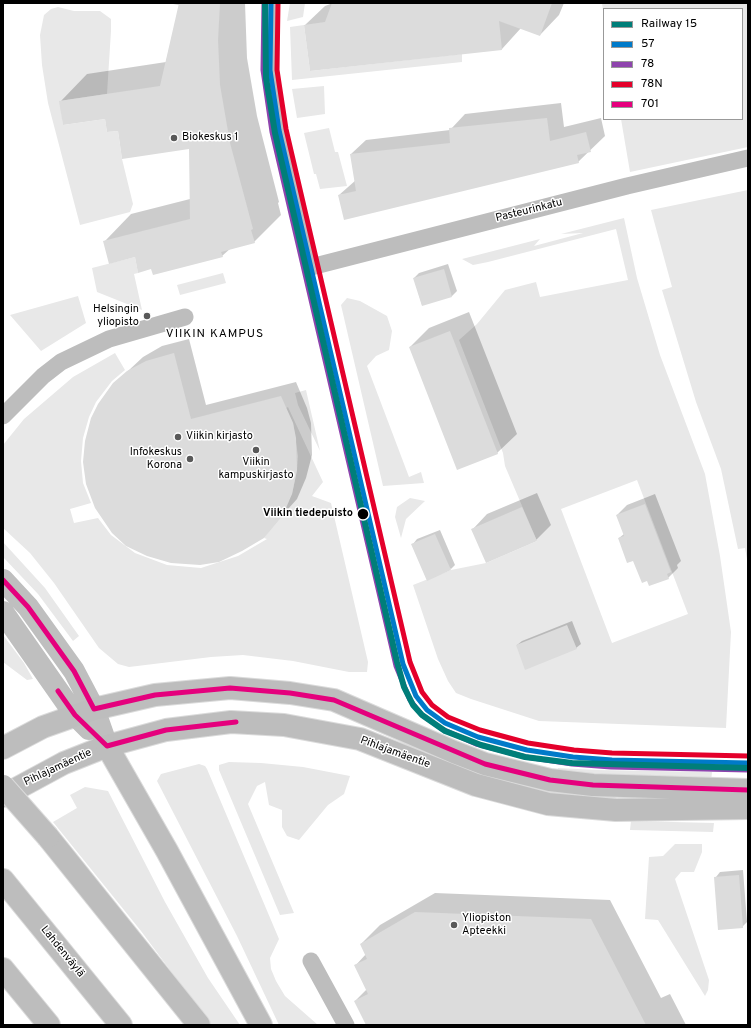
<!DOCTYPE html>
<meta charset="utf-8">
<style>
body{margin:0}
#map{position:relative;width:751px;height:1028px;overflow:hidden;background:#fff;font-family:Overpass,sans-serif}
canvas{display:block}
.frame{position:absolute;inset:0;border:4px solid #000;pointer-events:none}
.legend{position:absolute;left:603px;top:8px;width:140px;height:112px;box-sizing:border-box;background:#fff;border:1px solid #999;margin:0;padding:5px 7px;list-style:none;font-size:12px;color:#000}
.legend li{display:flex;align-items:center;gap:8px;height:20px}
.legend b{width:20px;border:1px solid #999}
</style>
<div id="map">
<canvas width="751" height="1028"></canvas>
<div class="frame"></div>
<ul class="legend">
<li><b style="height:5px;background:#007e79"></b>Railway 15</li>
<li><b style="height:5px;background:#007ac9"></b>57</li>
<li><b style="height:5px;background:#8e44ad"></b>78</li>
<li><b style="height:5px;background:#e4002b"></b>78N</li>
<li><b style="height:5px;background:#e5007d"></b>701</li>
</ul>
</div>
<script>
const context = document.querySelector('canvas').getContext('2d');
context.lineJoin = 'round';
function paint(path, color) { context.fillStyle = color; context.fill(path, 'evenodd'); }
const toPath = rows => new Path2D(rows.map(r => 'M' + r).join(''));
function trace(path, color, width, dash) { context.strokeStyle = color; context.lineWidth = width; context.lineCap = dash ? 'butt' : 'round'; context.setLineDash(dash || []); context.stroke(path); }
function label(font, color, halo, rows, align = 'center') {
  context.font = font + ' Overpass,sans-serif'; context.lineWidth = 3; context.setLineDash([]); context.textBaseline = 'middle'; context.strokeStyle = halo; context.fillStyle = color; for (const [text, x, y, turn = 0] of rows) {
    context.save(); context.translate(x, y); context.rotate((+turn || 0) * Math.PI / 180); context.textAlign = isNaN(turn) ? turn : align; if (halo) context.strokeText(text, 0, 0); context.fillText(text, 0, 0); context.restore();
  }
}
paint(toPath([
 [290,3,305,3,303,17,287,21],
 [602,3,748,3,748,147,630,172,621,119,742,119,742,9,604,9,604,18],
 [58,7,74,11,100,11,111,19,111,31,107,94,60,101,63,125,105,119,107,132,118,131,122,159,133,204,130,212,80,225,48,103,42,65,40,35,44,15,51,9],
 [304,25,310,71,462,54,462,62,292,80,290,27],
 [324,86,325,114,297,118,292,89],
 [329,128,335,152,338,152,347,186,320,189,316,174,314,174,304,133],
 [748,190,748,565,745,548,738,549,721,469,696,402,662,290,672,287,651,210],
 [624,218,637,278,660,355,705,474,720,556,731,632,726,728,539,721,471,699,456,693,448,681,438,659,413,585,451,570,486,563,537,541,505,466,503,453,459,340,477,324,505,290,536,282,540,297,628,280,616,229,488,262,473,265,462,259,540,239,534,246,583,233,561,234],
 [637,480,688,614,612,643,561,509],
 [135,257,138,273,134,274,142,310,97,292,92,268],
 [223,273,226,283,180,295,177,285],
 [78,296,86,323,41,351,10,315],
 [347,298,360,301,387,316,392,331,389,350,376,356,367,366,409,477,421,472,424,483,383,486,341,305],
 [115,353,125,370,112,381,96,402,89,417,83,438,81,461,83,483,91,503,70,509,74,523,98,518,111,535,135,553,167,565,201,568,238,556,267,539,264,538,292,494,297,470,298,456,293,423,286,408,288,407,323,482,312,496,331,503,368,662,367,672,349,672,293,661,243,655,211,657,129,667,118,664,99,648,54,583,30,553,3,528,3,445,24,419,73,377],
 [306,390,320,451,298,405,295,393],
 [410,498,425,501,406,519,401,538,395,517,397,507],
 [3,542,45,588,79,636,73,641,38,594,3,557],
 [3,635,24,663,33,679,27,680,3,662],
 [229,762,261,763,303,767,350,776,344,794,328,805,299,840,287,836,282,827,282,810,269,805,265,782,257,786,248,804,294,913,280,915,219,770,219,765],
 [199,764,205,766,207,769,279,939,270,958,271,969,276,981,285,996,318,1025,279,1025,237,936,157,781,161,774],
 [558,768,597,770,712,772,711,782,555,774],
 [85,787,108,791,165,902,208,978,240,1025,211,1025,141,931,53,822,77,808,70,795],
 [631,821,714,823,713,832,630,830],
 [675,844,702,844,702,852,694,872,681,872,675,879,709,980,708,990,705,996,658,920,645,919,649,857,663,856]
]), '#e8e8e8');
paint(toPath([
 [166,3,245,3,247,58,257,116,279,202,278,203,281,215,254,242,231,248,222,256,152,268,135,256,105,241,131,214,190,199,190,148,119,130,106,117,61,101,87,74,166,62,180,5],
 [333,3,564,3,559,15,540,35,521,28,502,49,305,25,325,6],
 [561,103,564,127,601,118,605,136,578,162,339,195,356,180,351,154,366,140,450,130,465,114],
 [448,264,457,291,452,296,422,305,414,278,419,273],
 [469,312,517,434,497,453,410,347,429,328],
 [189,339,206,405,296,382,307,408,311,423,312,455,306,478,297,499,263,537,114,384,143,357,162,346],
 [537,493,551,525,536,540,473,529,487,514],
 [655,494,681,561,677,565,678,568,668,578,634,559,619,538,624,534,617,515,627,505],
 [440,530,455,565,451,569,413,544,417,539],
 [572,621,581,644,576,648,517,645,522,641],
 [743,870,747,922,742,927,716,877,720,872],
 [435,893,610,900,661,998,670,994,686,1025,368,1025,355,1001,367,989,355,966,366,954,361,944,380,925]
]), '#0003');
paint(toPath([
 [179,3,220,3,218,40,220,85,230,143,253,229,251,230,255,243,221,252,223,257,153,275,151,269,138,273,135,257,109,264,103,241,190,219,189,149,122,159,118,131,107,132,105,119,63,125,59,101,160,86],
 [332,3,552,3,540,36,499,21,502,50,310,71,304,25,325,22],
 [547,118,550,141,586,132,591,152,577,155,579,163,344,220,338,195,356,191,350,154,450,143,449,128],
 [444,269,452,297,422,306,413,278],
 [450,331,498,454,457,470,409,347],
 [174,353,191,419,281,396,293,423,296,438,297,470,292,494,283,515,264,538,242,551,219,562,200,565,171,563,147,556,126,546,112,533,95,508,86,484,83,462,85,441,91,418,98,404,113,383,127,371,146,361],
 [645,504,671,572,667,574,669,579,649,586,647,581,642,583,633,561,627,563,618,538,624,536,616,515],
 [522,507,537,541,486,563,471,529],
 [435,534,451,570,427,581,411,544],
 [567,625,577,649,525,670,516,645],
 [739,875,743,928,718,930,714,877],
 [415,912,591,919,646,1025,366,1025,354,1001,368,994,354,965,367,959,360,944]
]), '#dcdcdc');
const primary = toPath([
 [3,748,43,727,94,709,155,695,230,688,290,693,334,700,454,752,485,764,550,780,593,785,748,790],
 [3,796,64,763,107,746,166,730,231,722,284,725,360,739,476,785,548,804,616,810,748,808]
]);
const highway = toPath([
 [107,746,167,851,261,1025],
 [48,837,199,1025],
 [3,880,121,1025],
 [3,969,49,1025]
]);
trace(primary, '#dbdbdb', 24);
trace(highway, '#dbdbdb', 24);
trace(toPath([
 [271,3,270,70,274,100,279,130,311,267,627,186,748,158],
 [3,416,43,376,61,362,109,339,185,317],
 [311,961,346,1025]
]), '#bdbdbd', 17);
trace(toPath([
 [3,580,28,607,74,671,94,709,107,746],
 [3,612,75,715,89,729]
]), '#bfbfbf', 22);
trace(primary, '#bdbdbd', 22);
trace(highway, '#bdbdbd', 22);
const highwayBridge = toPath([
 [3,786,48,837]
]);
trace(highwayBridge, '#dbdbdb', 24, []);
trace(highwayBridge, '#bdbdbd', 22);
trace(toPath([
 [271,3,270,70,279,130,403,664,416,696,427,710,445,723,478,737,527,750,573,757,612,760,748,763]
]), '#007ac9', 5);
trace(toPath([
 [264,3,263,70,272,132,396,666,410,700,422,715,442,729,476,744,526,757,572,764,611,767,748,770]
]), '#8e44ad', 5);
trace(toPath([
 [278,3,277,70,286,129,410,662,422,692,432,705,448,717,480,730,528,743,574,750,612,753,748,756]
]), '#e4002b', 5);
trace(toPath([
 [3,580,28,607,74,671,94,709,155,695,230,688,290,693,334,700,485,764,550,780,593,785,748,790],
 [58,691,75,715,107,746,166,730,236,722]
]), '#e5007d', 5);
trace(toPath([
 [265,3,266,78,275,133,397,662,404,687,413,705,422,715,445,731,481,745,525,757,572,763,748,768]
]), '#007e79', 6);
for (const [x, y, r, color] of [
 [174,138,4,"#595959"],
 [147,316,4,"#595959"],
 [178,437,4,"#595959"],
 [256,450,4,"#595959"],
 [190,459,4,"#595959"],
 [363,514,6,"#000"],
 [454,925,4,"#595959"]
]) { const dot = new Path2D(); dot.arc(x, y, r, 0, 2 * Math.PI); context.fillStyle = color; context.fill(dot); trace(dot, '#fff', 1.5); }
label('11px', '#000', '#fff', [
 ["Biokeskus 1",182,138],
 ["Helsingin",139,310,"right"],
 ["yliopisto",139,323,"right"],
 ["Viikin kirjasto",186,437],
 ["Infokeskus",182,453,"right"],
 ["Korona",182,466,"right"],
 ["Viikin",256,463,"center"],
 ["kampuskirjasto",256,476,"center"],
 ["Yliopiston",462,919],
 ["Apteekki",462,932]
], 'left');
label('11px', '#000', '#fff', [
 ["Pasteurinkatu",529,211,-14],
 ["Pihlajamäentie",395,753,20],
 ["Pihlajamäentie",58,768,-25],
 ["Lahdenväylä",62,952,51]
]);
label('bold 11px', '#000', '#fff', [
 ["Viikin tiedepuisto",353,514]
], 'right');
context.letterSpacing = '1px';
label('12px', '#000', '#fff', [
 ["VIIKIN KAMPUS",215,335]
]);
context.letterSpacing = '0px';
</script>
